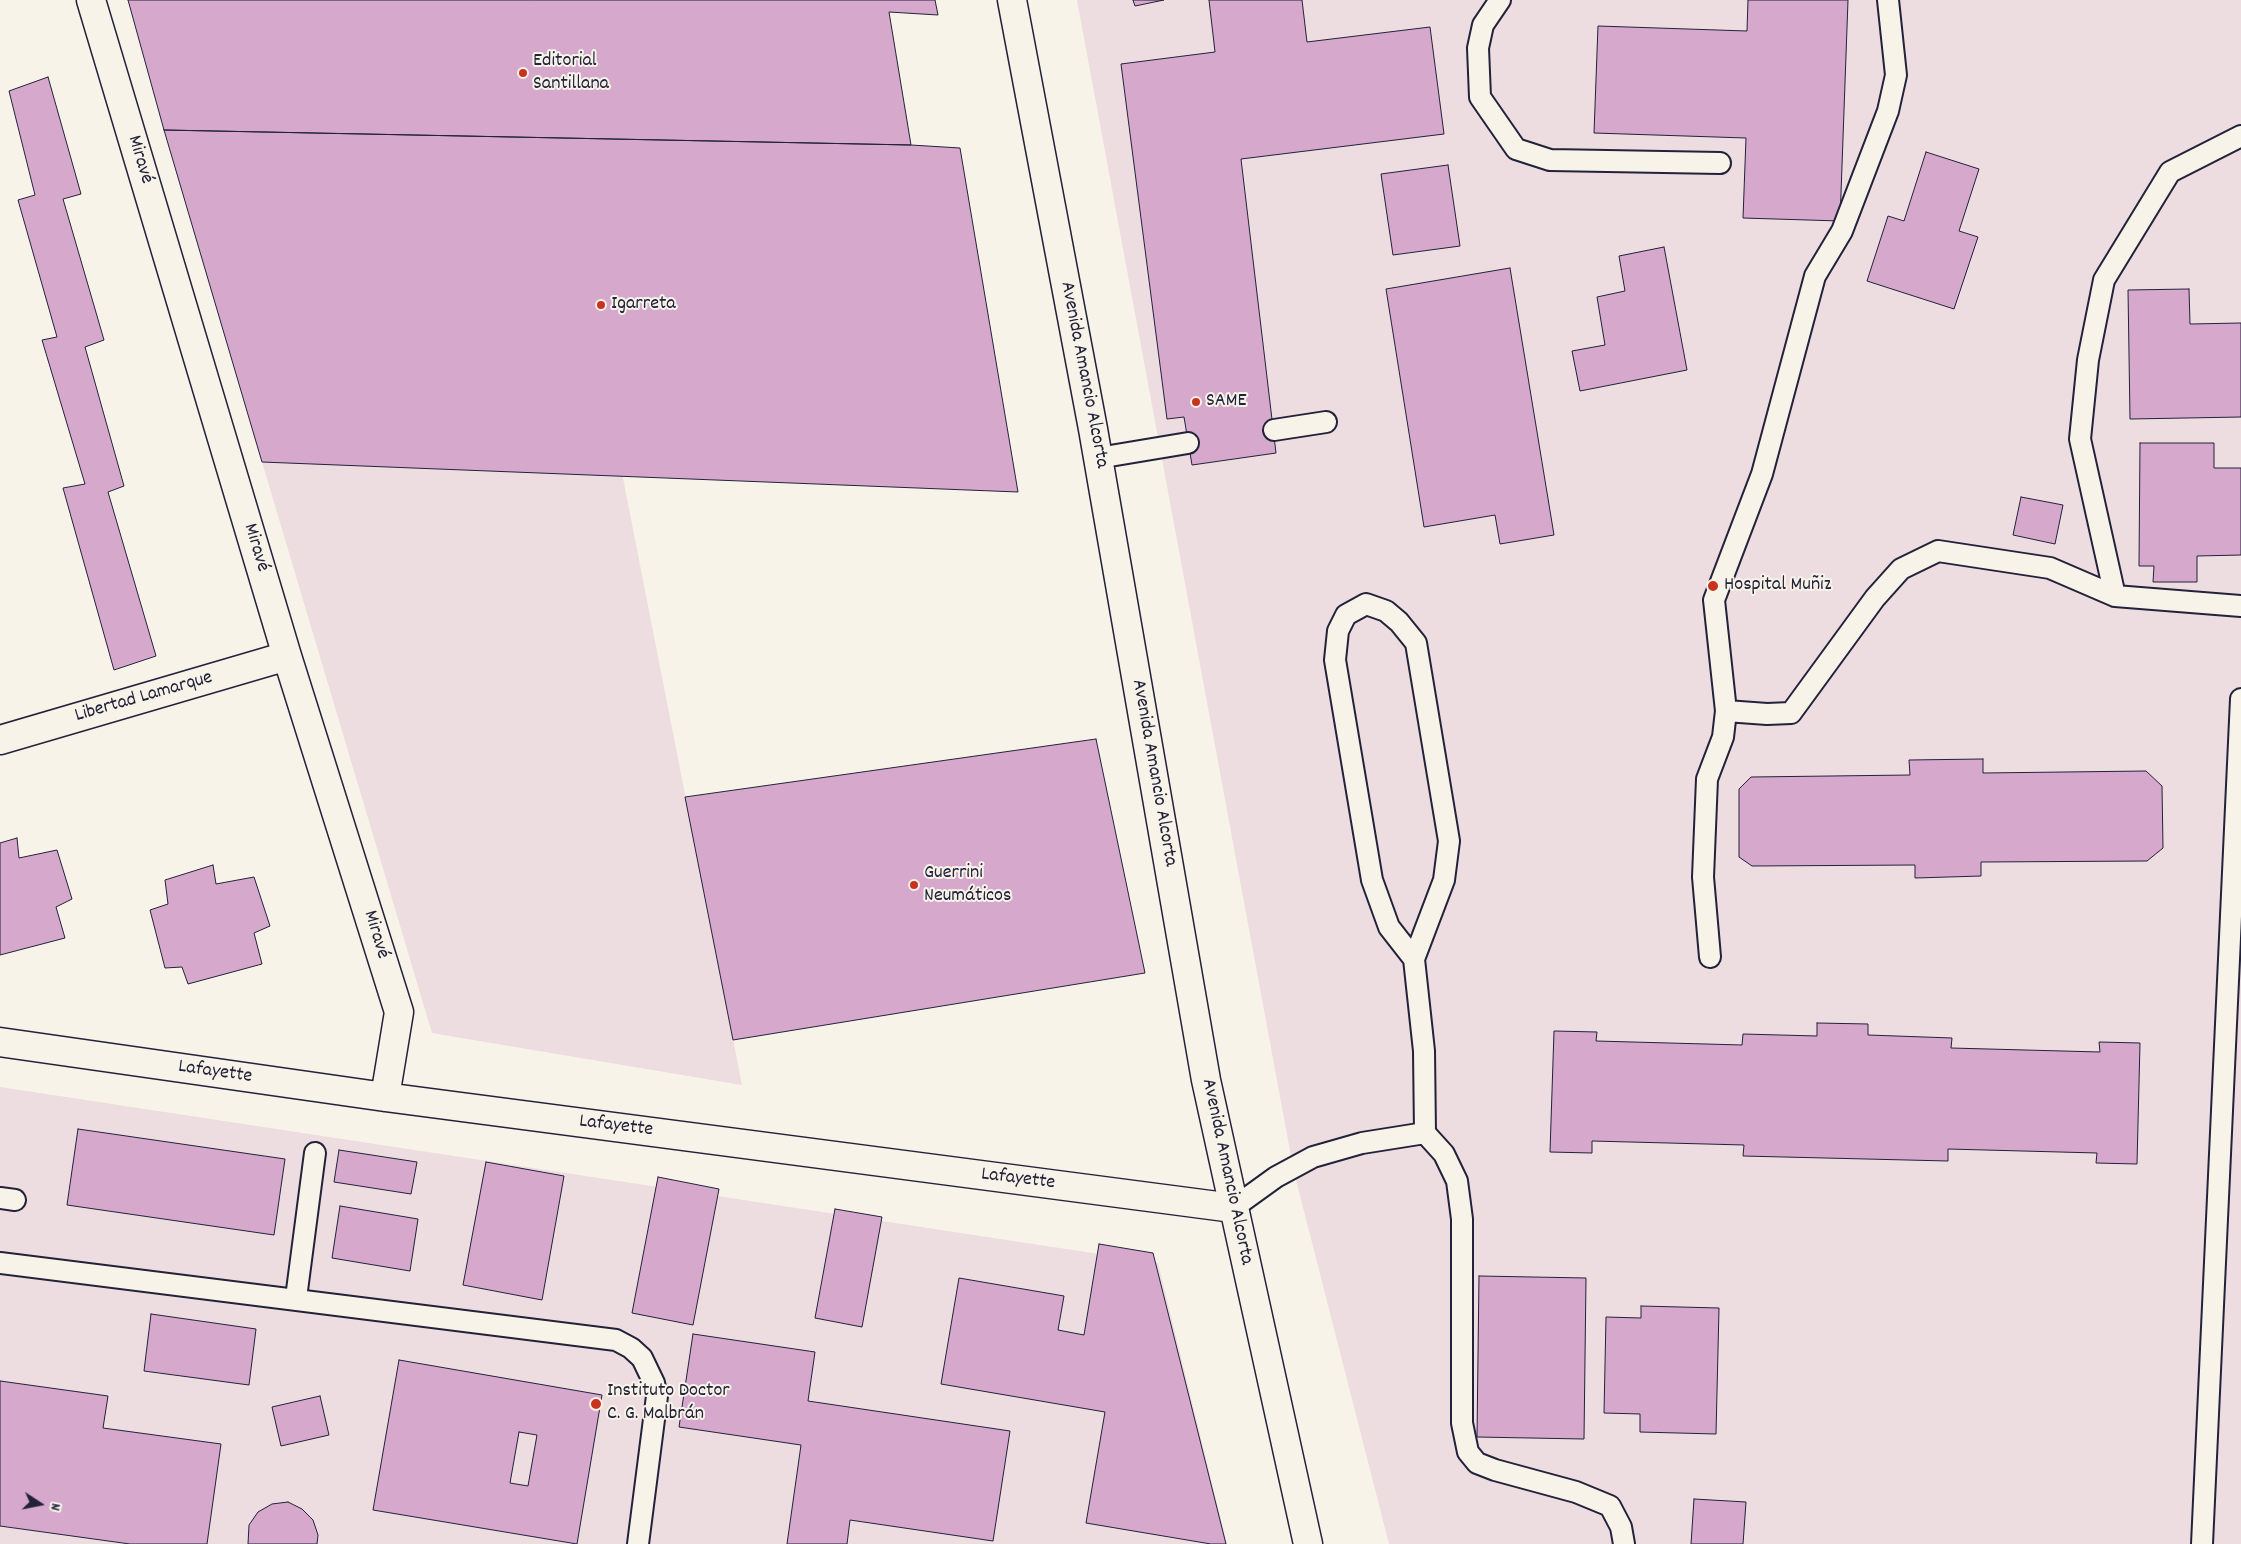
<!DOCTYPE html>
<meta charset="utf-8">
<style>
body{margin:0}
#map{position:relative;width:2241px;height:1544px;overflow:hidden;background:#f7f3e8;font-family:Dekko,sans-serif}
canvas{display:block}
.north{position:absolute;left:15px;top:1479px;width:50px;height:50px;-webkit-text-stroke:4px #f7f3e8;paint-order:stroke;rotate:101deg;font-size:14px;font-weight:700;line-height:20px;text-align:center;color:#22223b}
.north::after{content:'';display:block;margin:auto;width:18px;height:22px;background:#22223b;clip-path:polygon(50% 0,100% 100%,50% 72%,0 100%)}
</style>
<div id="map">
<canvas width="2241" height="1544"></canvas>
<div class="north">N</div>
</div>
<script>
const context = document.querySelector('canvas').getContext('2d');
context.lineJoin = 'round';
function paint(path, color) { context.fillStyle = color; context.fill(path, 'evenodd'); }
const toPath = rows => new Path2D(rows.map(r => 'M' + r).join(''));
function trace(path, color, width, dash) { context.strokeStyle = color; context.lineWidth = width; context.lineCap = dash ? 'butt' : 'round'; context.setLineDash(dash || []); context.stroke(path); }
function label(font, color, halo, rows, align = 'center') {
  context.font = font + ' Dekko,sans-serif'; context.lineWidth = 4; context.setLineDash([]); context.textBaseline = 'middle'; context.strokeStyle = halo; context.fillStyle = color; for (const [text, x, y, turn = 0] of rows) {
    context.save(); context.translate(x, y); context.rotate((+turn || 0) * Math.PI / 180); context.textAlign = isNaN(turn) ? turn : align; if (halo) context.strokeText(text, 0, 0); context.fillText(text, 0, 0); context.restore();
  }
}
paint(toPath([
 [1077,0,2241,0,2241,1544,1389,1544,1294,1172],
 [262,462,621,468,742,1085,432,1033],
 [0,1087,1158,1263,1227,1544,0,1544]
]), '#eddce0');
const building = toPath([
 [128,0,935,0,938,15,889,12,911,145,164,130,128,0],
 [1133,0,1164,0,1135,6,1133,0],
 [1209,0,1302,0,1307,42,1430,27,1444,134,1241,159,1276,453,1192,465,1184,417,1167,419,1121,64,1215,52,1209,0],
 [1748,0,1848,0,1840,221,1743,218,1746,138,1594,133,1598,26,1747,31,1748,0],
 [48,77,81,194,63,199,104,340,85,347,124,486,108,492,156,656,114,670,63,488,85,484,42,340,57,337,18,200,35,195,9,91,48,77],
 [164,130,911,145,960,148,1018,492,262,462,164,130],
 [1926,152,1979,169,1959,231,1978,237,1954,309,1867,281,1888,216,1904,221,1926,152],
 [1448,165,1460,246,1393,255,1381,174,1448,165],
 [1664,247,1687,370,1580,391,1572,351,1605,345,1597,297,1625,291,1619,256,1664,247],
 [1510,268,1554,535,1500,544,1495,515,1424,527,1386,289,1510,268],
 [2189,289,2190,324,2241,323,2241,417,2130,419,2128,290,2189,289],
 [2140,443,2214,443,2214,468,2241,468,2241,555,2197,556,2197,582,2153,582,2154,566,2139,566,2140,443],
 [2021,497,2063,505,2055,544,2013,535,2021,497],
 [1096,739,1145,973,733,1040,685,797,1096,739],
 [1983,759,1983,773,2146,771,2162,786,2163,848,2147,861,1981,862,1981,876,1915,878,1915,865,1752,866,1739,857,1739,789,1751,777,1910,775,1909,760,1983,759],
 [17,838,19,858,57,850,72,899,56,907,65,938,0,955,0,843,17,838],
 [213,865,216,884,254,877,270,926,254,933,262,964,188,984,182,967,165,968,150,910,168,904,165,880,213,865],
 [1817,1023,1868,1024,1868,1035,1952,1038,1951,1048,2100,1052,2099,1042,2140,1043,2137,1164,2096,1163,2097,1153,1948,1149,1948,1161,1743,1156,1744,1145,1592,1141,1592,1153,1550,1152,1554,1031,1597,1032,1596,1041,1742,1045,1743,1034,1817,1036,1817,1023],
 [78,1129,285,1159,274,1235,67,1205,78,1129],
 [339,1150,417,1162,411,1194,334,1182,339,1150],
 [486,1162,564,1176,542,1300,463,1285,486,1162],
 [658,1177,719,1189,693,1325,632,1313,658,1177],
 [340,1206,418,1219,410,1271,332,1258,340,1206],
 [835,1209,882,1217,862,1327,815,1318,835,1209],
 [1099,1244,1153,1253,1226,1544,1211,1544,1086,1523,1105,1412,941,1384,959,1278,1064,1296,1058,1330,1084,1335,1099,1244],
 [1479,1276,1586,1278,1584,1439,1477,1437,1479,1276],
 [1641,1306,1719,1308,1716,1434,1640,1432,1640,1414,1604,1413,1606,1317,1641,1318,1641,1306],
 [151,1314,256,1329,249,1385,144,1371,151,1314],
 [693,1334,815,1352,808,1401,1010,1431,993,1541,850,1520,847,1544,787,1544,801,1445,679,1427,693,1334],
 [399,1360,602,1395,577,1544,373,1510,399,1360],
 [519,1432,537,1435,528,1486,510,1483,519,1432],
 [0,1381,108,1396,103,1428,221,1444,207,1544,130,1544,0,1526,0,1381],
 [320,1396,329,1435,281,1446,272,1407,320,1396],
 [1694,1499,1746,1502,1743,1544,1691,1544,1694,1499],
 [288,1502,302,1509,313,1520,318,1535,317,1544,248,1544,249,1525,258,1512,272,1504,288,1502]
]);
paint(building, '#d5a8cc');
trace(building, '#22223b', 1);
const lane = toPath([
 [1500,0,1483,25,1478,48,1480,97,1516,149,1550,160,1720,163],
 [1274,430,1326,422],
 [1098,458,1188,443],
 [2115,596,2080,439,2088,360,2104,280,2170,172,2241,136],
 [1726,711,1767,714,1791,713,1875,598,1901,569,1938,551,2050,568,2115,596,2241,606],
 [1710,957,1703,877,1707,779,1723,737,1726,711,1714,600,1762,474,1815,276,1842,231,1888,111,1896,75,1888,0],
 [1414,959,1389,927,1372,880,1335,660,1338,631,1346,615,1366,604,1386,611,1399,622,1416,643,1449,841,1444,880,1414,959,1424,1051,1425,1133,1444,1154,1457,1181,1462,1219,1462,1423,1468,1452,1477,1463,1495,1470,1576,1492,1610,1506,1621,1527,1624,1544],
 [0,1198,15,1200],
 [1233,1208,1276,1177,1313,1157,1362,1143,1425,1133],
 [0,1263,616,1340,631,1348,642,1358,654,1383,657,1396,638,1544],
 [296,1298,315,1153],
 [2202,1544,2241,699]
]);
const street = toPath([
 [91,0,287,656,399,1012,385,1097],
 [0,740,287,656],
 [0,1042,385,1097,1233,1208]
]);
const secondary = toPath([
 [1012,0,1093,429,1206,1080,1308,1544]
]);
trace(lane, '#22223b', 24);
trace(street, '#22223b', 31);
trace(secondary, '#22223b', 31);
trace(lane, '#f7f3e8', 20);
trace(street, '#f7f3e8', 28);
trace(secondary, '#f7f3e8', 28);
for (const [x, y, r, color] of [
 [523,73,5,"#c8321e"],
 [601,305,5,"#c8321e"],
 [1196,402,5,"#c8321e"],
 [1713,586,6,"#c8321e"],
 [914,885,5,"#c8321e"],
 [596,1404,6,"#c8321e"]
]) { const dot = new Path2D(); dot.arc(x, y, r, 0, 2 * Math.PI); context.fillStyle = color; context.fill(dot); trace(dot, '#f7f3e8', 2); }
label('20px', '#22223b', '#f7f3e8', [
 ["Editorial",533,62],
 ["Santillana",533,85],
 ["Igarreta",611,305],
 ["SAME",1206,402],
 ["Hospital Muñiz",1724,586],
 ["Guerrini",924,874],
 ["Neumáticos",924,897],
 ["Instituto Doctor",607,1392],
 ["C. G. Malbrán",607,1415]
], 'left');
label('20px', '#22223b', '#f7f3e8', [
 ["Miravé",139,160,73],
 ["Avenida Amancio Alcorta",1083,375,79],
 ["Miravé",255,548,73],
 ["Libertad Lamarque",144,698,-16],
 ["Avenida Amancio Alcorta",1153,773,80],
 ["Miravé",375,935,73],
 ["Lafayette",215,1073,8],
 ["Lafayette",616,1127,7],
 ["Avenida Amancio Alcorta",1226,1172,78],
 ["Lafayette",1018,1180,7]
]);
</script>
